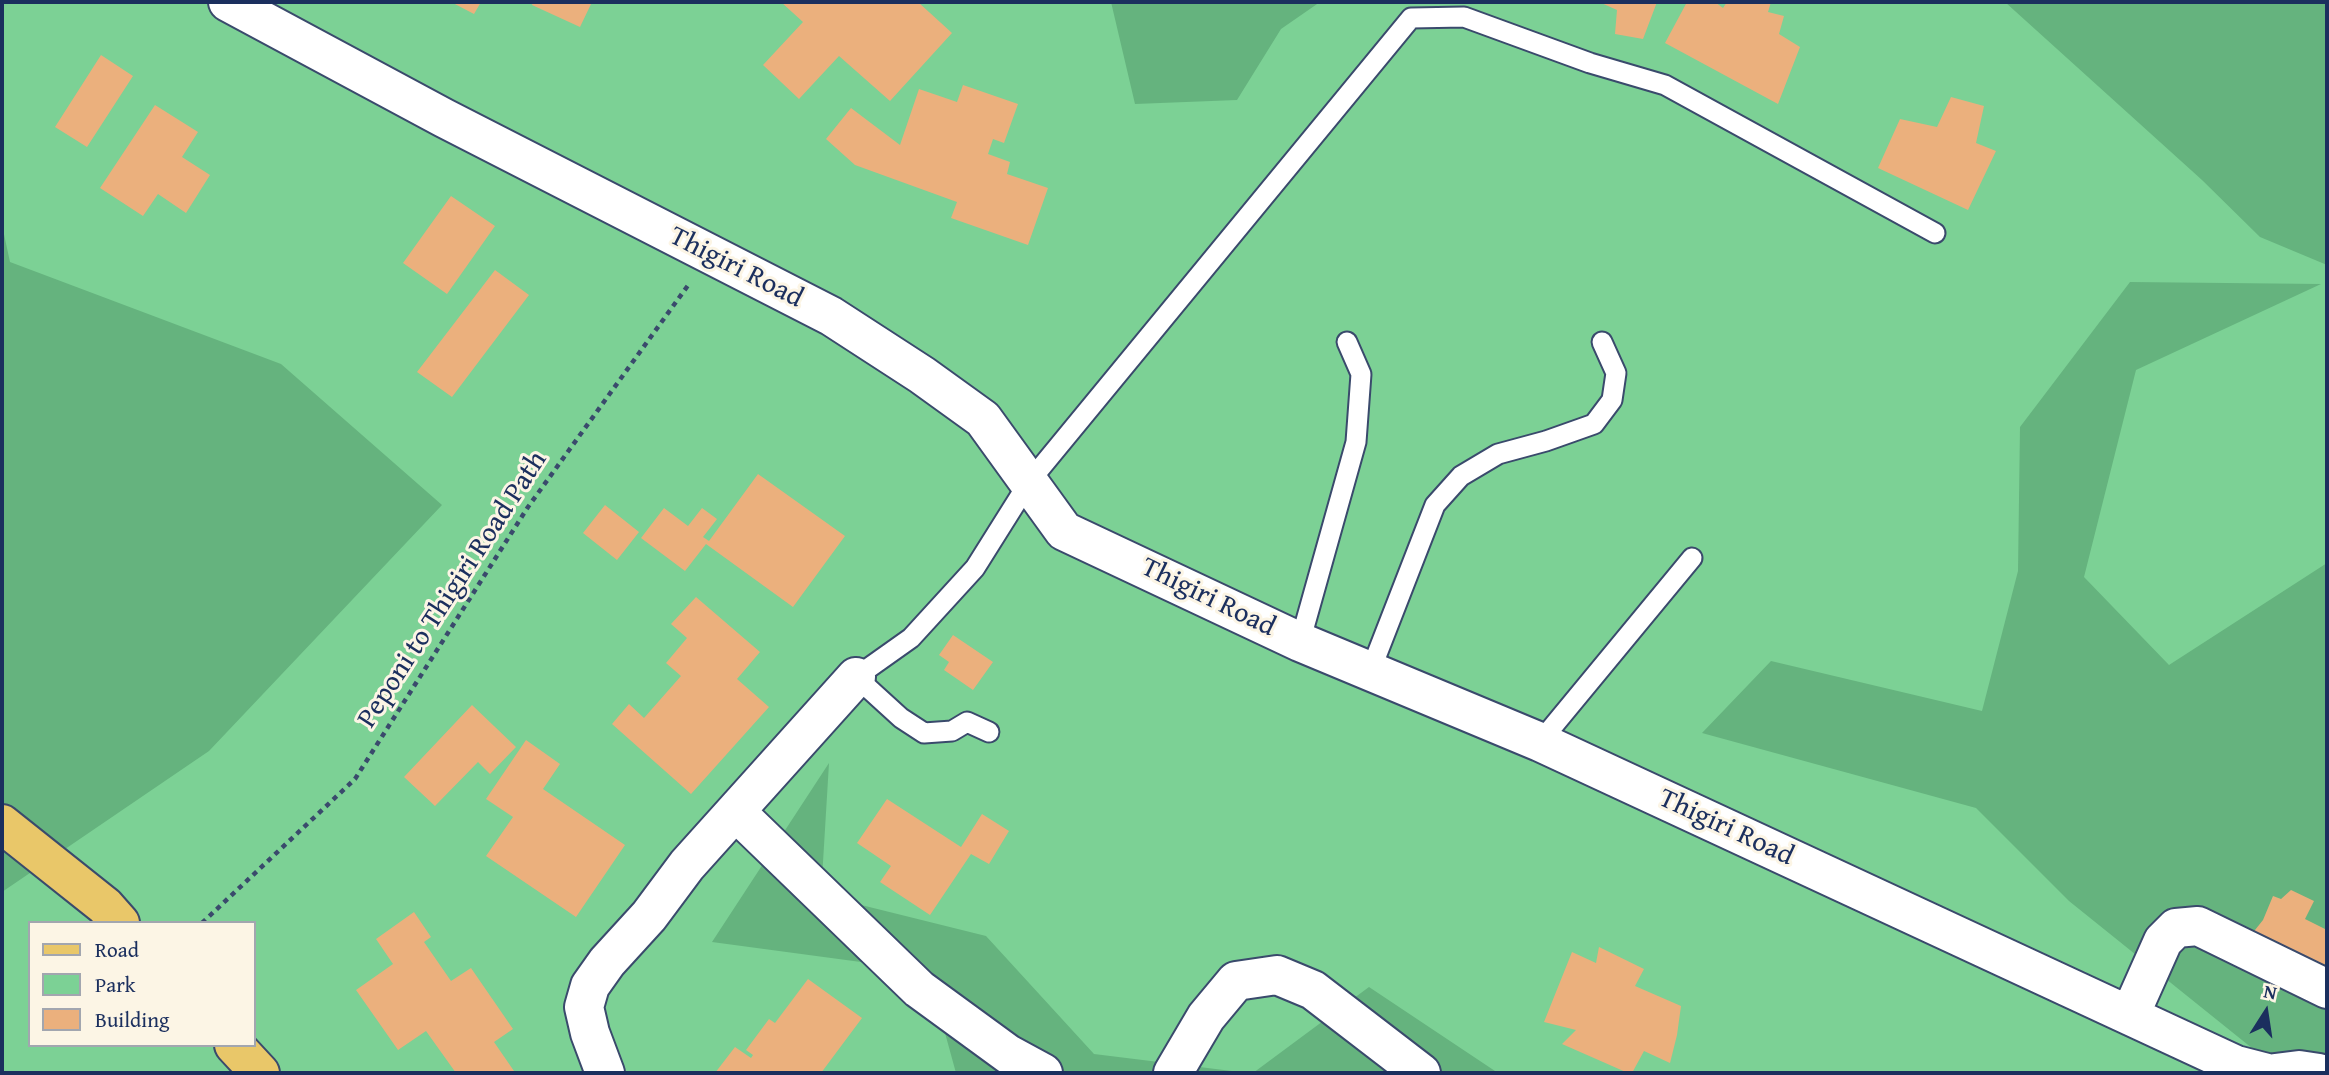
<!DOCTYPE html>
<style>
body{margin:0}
#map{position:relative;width:2329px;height:1075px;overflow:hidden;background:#e8e0ba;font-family:"Gentium Book Plus",serif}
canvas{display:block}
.frame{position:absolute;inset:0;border:4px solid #1b2f5e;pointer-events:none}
.legend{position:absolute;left:28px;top:921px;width:228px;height:126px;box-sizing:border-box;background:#fcf5e5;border:2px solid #a2a6af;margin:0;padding:9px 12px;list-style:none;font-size:21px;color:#1b2f5e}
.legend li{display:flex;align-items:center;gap:14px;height:35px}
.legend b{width:35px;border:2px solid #a2a6af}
.north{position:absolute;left:2231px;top:977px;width:70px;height:70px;-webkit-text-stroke:5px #fcf5e5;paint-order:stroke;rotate:12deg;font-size:19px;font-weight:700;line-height:28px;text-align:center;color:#1b2f5e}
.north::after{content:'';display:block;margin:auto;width:24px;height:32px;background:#1b2f5e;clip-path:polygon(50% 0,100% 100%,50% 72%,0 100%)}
</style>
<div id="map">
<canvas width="2329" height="1075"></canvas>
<div class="frame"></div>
<ul class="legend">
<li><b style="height:9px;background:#e9c769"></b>Road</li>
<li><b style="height:19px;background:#7cd195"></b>Park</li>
<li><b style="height:19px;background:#ebb07d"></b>Building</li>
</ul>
<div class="north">N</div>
</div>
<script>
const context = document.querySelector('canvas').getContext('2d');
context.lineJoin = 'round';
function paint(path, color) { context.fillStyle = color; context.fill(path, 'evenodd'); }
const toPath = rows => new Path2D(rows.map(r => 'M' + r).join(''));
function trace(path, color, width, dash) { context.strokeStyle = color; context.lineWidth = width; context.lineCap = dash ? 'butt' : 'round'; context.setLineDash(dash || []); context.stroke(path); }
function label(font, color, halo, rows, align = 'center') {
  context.font = font + ' "Gentium Book Plus",serif'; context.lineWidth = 6; context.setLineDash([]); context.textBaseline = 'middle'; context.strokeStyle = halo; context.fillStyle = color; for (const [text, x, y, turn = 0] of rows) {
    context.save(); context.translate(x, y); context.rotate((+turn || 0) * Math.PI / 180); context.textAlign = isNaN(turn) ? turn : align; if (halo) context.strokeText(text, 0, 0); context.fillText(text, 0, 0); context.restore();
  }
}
paint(toPath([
 [2,2,2327,2,2327,1073,2,1073],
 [30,923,254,923,254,1045,30,1045]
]), '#7cd195');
paint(toPath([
 [1111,2,1320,2,1281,29,1237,100,1135,104],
 [2005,2,2327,2,2327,265,2260,237,2202,180],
 [2,225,10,262,281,364,442,505,209,751,2,892],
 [2130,282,2321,284,2136,370,2084,577,2169,665,2327,563,2327,1073,2283,1073,2069,901,1976,808,1702,733,1771,661,1982,711,2018,571,2020,427],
 [829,763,821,895,986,936,1094,1054,1248,1073,956,1073,928,971,712,942],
 [1369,987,1498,1073,1253,1073]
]), '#65b37e');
paint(toPath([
 [451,2,481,2,474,14],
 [533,2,592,2,580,27,532,5],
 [781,2,918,2,952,33,890,101,839,56,799,99,763,65,803,22],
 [1599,2,1657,2,1643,39,1615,34,1617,10],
 [1687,2,1715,2,1723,8,1727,2,1771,2,1768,12,1784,16,1779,34,1800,47,1778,104,1665,43],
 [101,55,133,76,87,147,55,127],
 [963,85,1018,104,1004,143,993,139,988,154,1010,162,1007,174,1048,188,1028,245,951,218,957,202,855,165,826,139,851,108,900,145,919,89,957,102],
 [1951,97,1984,106,1976,143,1996,151,1968,210,1878,168,1900,119,1937,127],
 [155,105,198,132,182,157,210,175,186,213,158,194,143,216,100,188],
 [451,196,495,226,447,294,403,263],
 [495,270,529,295,452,397,417,372],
 [758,474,845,536,793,607,706,544,685,571,641,538,664,508,688,526,702,508,717,519,703,537,709,541],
 [605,505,639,532,617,560,583,533],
 [696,597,760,652,737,679,769,707,691,794,612,724,629,704,644,718,681,676,666,663,687,638,671,624],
 [953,635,993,662,973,690,944,670,949,662,939,655],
 [472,705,516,747,490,774,478,762,435,806,404,777],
 [526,740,560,764,543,789,625,845,576,917,486,856,513,817,486,799],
 [887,799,961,847,982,814,1009,831,989,864,971,854,930,915,880,882,891,866,857,843],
 [2291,890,2314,901,2305,919,2327,930,2327,959,2320,975,2247,940,2263,920,2273,896,2281,899],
 [414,912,431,937,424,942,451,981,471,968,513,1029,494,1042,514,1071,511,1073,456,1073,426,1031,398,1050,356,990,393,964,376,939],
 [1599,947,1644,969,1635,986,1681,1006,1677,1035,1670,1063,1644,1051,1632,1073,1628,1073,1562,1044,1576,1030,1544,1022,1572,952,1596,963],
 [808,979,862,1018,821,1073,715,1073,735,1047,751,1058,753,1055,746,1050,769,1019,775,1023]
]), '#ebb07d');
const lane = toPath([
 [1300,642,1356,442,1361,374,1347,342],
 [1370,672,1435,505,1461,476,1498,454,1546,441,1594,424,1612,400,1616,373,1602,342],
 [989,732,967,722,952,731,924,733,901,718,856,677,911,638,975,568,1029,482,1411,18,1464,17,1590,63,1665,85,1935,233],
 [1540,742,1692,558]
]);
const street = toPath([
 [228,2,444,118,831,316,922,375,983,419,1064,531,1300,642,1540,742,2236,1065,2267,1073],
 [736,812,919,989,1008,1054,1043,1073],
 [2130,1015,2163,941,2176,928,2198,926,2327,989],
 [605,1073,590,1033,584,1007,590,986,607,962,649,916,687,865,856,677],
 [1173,1073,1206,1017,1236,981,1277,975,1313,990,1421,1073],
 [2275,1073,2299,1070,2319,1073]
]);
const primary = toPath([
 [2,824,105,906,120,923],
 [234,1045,260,1073]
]);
trace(lane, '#3a4a6c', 23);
trace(street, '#3a4a6c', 42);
trace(primary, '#3a4a6c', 42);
trace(toPath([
 [202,923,355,779,528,507,689,284]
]), '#3a4a6c', 4.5, [5, 5]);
trace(lane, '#fff', 19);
trace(street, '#fff', 38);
trace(primary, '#e9c769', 38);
label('28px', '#1b2f5e', '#fcf5e5', [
 ["Thigiri Road",736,268,27],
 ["Peponi to Thigiri Road Path",453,590,-57],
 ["Thigiri Road",1208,598,26],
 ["Thigiri Road",1726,828,25]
]);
</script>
